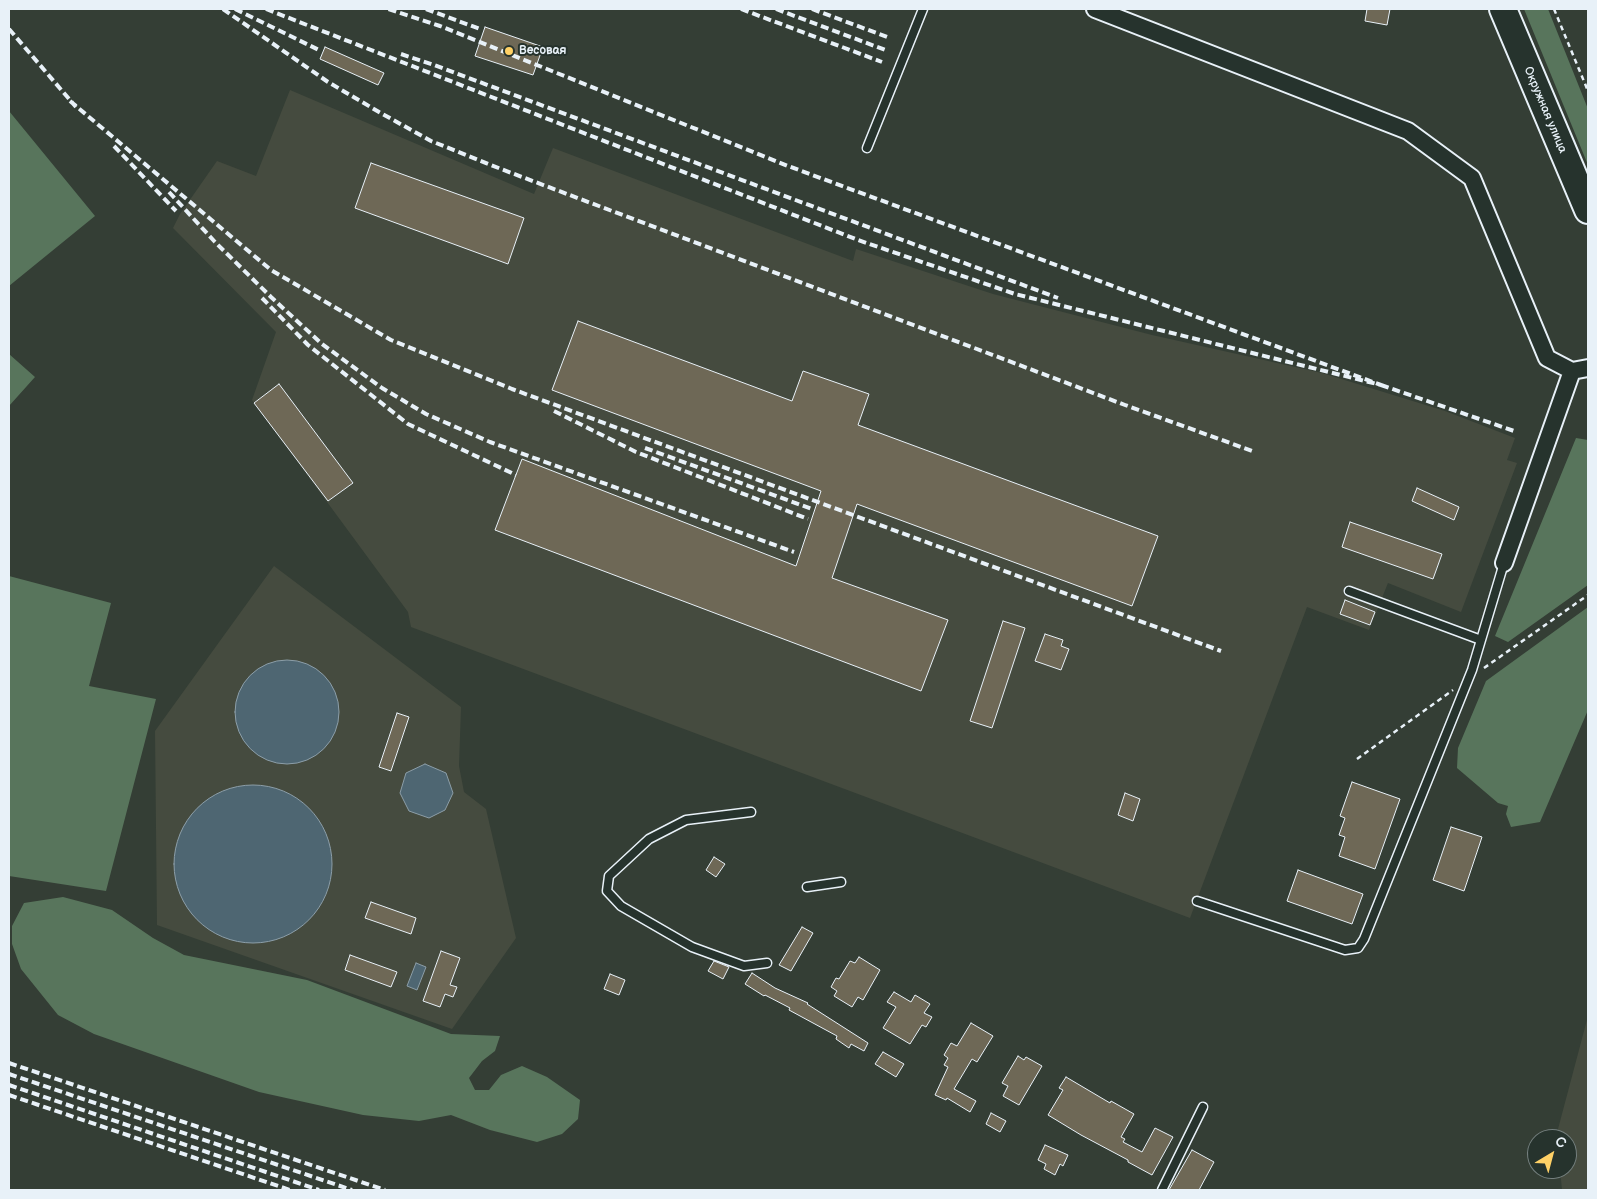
<!DOCTYPE html>
<meta charset="utf-8">
<style>
body{margin:0}
#map{position:relative;width:1597px;height:1199px;overflow:hidden;background:#343e35;font-family:"Balsamiq Sans",sans-serif}
canvas{display:block}
.frame{position:absolute;inset:0;border:10px solid #e8f1f8;pointer-events:none}
.north{position:absolute;left:1527px;top:1129px;width:50px;height:50px;box-sizing:border-box;background:#26332d;border:1px solid #747f7e;border-radius:50%;rotate:37deg;font-size:14px;font-weight:700;line-height:20px;text-align:center;color:#e8f1f8}
.north::after{content:'';display:block;margin:auto;width:18px;height:22px;background:#ffd166;clip-path:polygon(50% 0,100% 100%,50% 72%,0 100%)}
</style>
<div id="map">
<canvas width="1597" height="1199"></canvas>
<div class="frame"></div>
<div class="north">С</div>
</div>
<script>
const context = document.querySelector('canvas').getContext('2d');
context.lineJoin = 'round';
function paint(path, color) { context.fillStyle = color; context.fill(path, 'evenodd'); }
const toPath = rows => new Path2D(rows.map(r => 'M' + r).join(''));
function trace(path, color, width, dash) { context.strokeStyle = color; context.lineWidth = width; context.lineCap = dash ? 'butt' : 'round'; context.setLineDash(dash || []); context.stroke(path); }
function label(font, color, halo, rows, align = 'center') {
  context.font = font + ' "Balsamiq Sans",sans-serif'; context.lineWidth = 4; context.setLineDash([]); context.textBaseline = 'middle'; context.strokeStyle = halo; context.fillStyle = color; for (const [text, x, y, turn = 0] of rows) {
    context.save(); context.translate(x, y); context.rotate((+turn || 0) * Math.PI / 180); context.textAlign = isNaN(turn) ? turn : align; if (halo) context.strokeText(text, 0, 0); context.fillText(text, 0, 0); context.restore();
  }
}
paint(toPath([
 [290,90,534,194,553,148,853,261,856,249,993,294,1152,335,1322,373,1445,411,1515,438,1507,460,1517,463,1461,612,1388,583,1369,630,1307,607,1190,918,411,627,408,612,252,400,276,332,173,228,180,214,217,161,256,176],
 [274,566,461,707,459,766,464,792,486,809,516,938,452,1029,157,925,155,731],
 [1588,1016,1588,1190,1562,1190,1560,1169,1567,1169,1567,1139,1559,1139,1558,1129]
]), '#454b3f');
paint(toPath([
 [1524,9,1548,9,1588,109,1588,165],
 [9,111,95,216,9,286],
 [9,354,35,377,9,406],
 [1576,438,1588,440,1588,585,1508,642,1495,636],
 [9,576,111,603,89,686,156,699,106,891,9,876],
 [1588,607,1588,710,1540,822,1511,827,1506,814,1508,806,1498,803,1457,768,1458,748,1486,681],
 [63,897,112,910,153,938,184,955,307,980,451,1034,500,1036,495,1051,482,1061,469,1078,475,1090,489,1090,501,1075,522,1066,547,1077,580,1100,578,1119,562,1134,537,1142,490,1130,451,1115,419,1121,363,1115,259,1092,94,1034,58,1015,21,969,12,944,12,926,24,903]
]), '#58755c');
const water = toPath([
 '235 712a52 52 0 1 1 104 0a52 52 0 1 1-104 0Z',
 [425,764,446,773,453,793,445,810,429,818,409,811,400,793,406,773,425,764],
 '174 864a79 79 0 1 1 158 0a79 79 0 1 1-158 0Z',
 [416,963,426,967,417,990,407,986,416,963]
]);
paint(water, '#4e6672');
trace(water, '#8c9ea8', 1);
const building = toPath([
 [1367,9,1390,9,1387,25,1365,21,1367,9],
 [485,27,543,47,533,75,475,56,485,27],
 [325,47,384,73,378,85,320,59,325,47],
 [371,163,524,218,508,264,355,208,371,163],
 [578,321,792,401,803,371,869,394,858,425,1158,536,1132,606,857,504,832,578,948,620,921,691,495,530,522,459,796,566,821,491,552,390,578,321],
 [279,384,353,483,328,501,254,403,279,384],
 [1417,488,1459,507,1454,520,1412,501,1417,488],
 [1350,522,1442,554,1433,579,1342,547,1350,522],
 [1345,600,1375,612,1370,625,1340,614,1345,600],
 [1003,621,1025,628,992,728,970,721,1003,621],
 [1045,634,1063,640,1061,646,1069,649,1061,670,1035,661,1045,634],
 [397,713,409,717,391,771,379,767,397,713],
 [1352,782,1400,799,1375,869,1339,856,1345,837,1339,835,1345,818,1340,816,1352,782],
 [1125,793,1140,799,1133,821,1118,815,1125,793],
 [1451,827,1482,837,1464,891,1433,880,1451,827],
 [714,857,725,864,716,877,706,870,714,857],
 [1298,870,1363,894,1352,924,1287,901,1298,870],
 [371,902,416,918,411,934,365,918,371,902],
 [802,927,813,933,791,971,779,965,802,927],
 [441,951,460,958,450,985,457,987,453,997,445,994,440,1007,423,1001,441,951],
 [350,955,397,972,391,987,345,970,350,955],
 [859,957,880,970,863,1000,858,997,852,1007,834,996,837,991,831,987,836,978,839,979,850,961,855,963,859,957],
 [714,961,729,967,723,979,708,971,714,961],
 [752,973,775,988,808,1003,807,1004,868,1043,864,1051,851,1044,849,1048,836,1039,837,1036,789,1010,790,1008,765,995,764,996,745,984,752,973],
 [610,974,625,980,619,995,604,989,610,974],
 [894,992,911,1002,915,995,930,1004,924,1013,932,1017,926,1027,922,1025,910,1044,883,1028,896,1007,887,1002,894,992],
 [971,1023,993,1036,977,1062,972,1059,954,1089,976,1101,970,1112,947,1098,946,1100,935,1095,948,1067,944,1065,948,1058,944,1055,951,1043,957,1046,971,1023],
 [883,1052,904,1064,896,1077,875,1064,883,1052],
 [1018,1056,1024,1060,1026,1057,1042,1066,1019,1105,1003,1096,1008,1086,1002,1083,1018,1056],
 [1066,1077,1110,1103,1111,1101,1134,1114,1121,1137,1125,1139,1123,1142,1142,1152,1155,1128,1173,1137,1152,1175,1128,1162,1128,1160,1081,1135,1048,1115,1063,1090,1059,1088,1066,1077],
 [991,1113,1006,1121,1000,1132,986,1124,991,1113],
 [1045,1145,1068,1155,1063,1166,1060,1164,1055,1175,1044,1169,1046,1164,1038,1160,1045,1145],
 [1192,1150,1214,1162,1199,1190,1169,1190,1192,1150]
]);
paint(building, '#6e6856');
trace(building, '#e8f1f8', 1);
const service = toPath([
 [867,148,923,9],
 [1349,591,1481,640],
 [751,812,686,820,649,839,622,864,609,876,607,891,621,906,692,947,744,966,767,963],
 [807,887,841,882],
 [1197,901,1345,950,1358,948,1364,939,1472,670,1504,563],
 [1162,1190,1203,1107]
]);
const minor = toPath([
 [1095,9,1408,131,1472,178,1547,358,1572,371],
 [1504,563,1572,371,1588,368]
]);
const trunk = toPath([
 [1503,9,1588,210]
]);
trace(service, '#e8f1f8', 11);
trace(minor, '#e8f1f8', 20);
trace(trunk, '#e8f1f8', 30);
trace(toPath([
 [1554,9,1588,91],
 [1484,668,1588,595],
 [1357,759,1453,690]
]), '#e8f1f8', 2.5, [5, 4]);
trace(service, '#26332d', 8);
trace(minor, '#26332d', 16);
trace(trunk, '#26332d', 26);
trace(toPath([
 [223,9,328,82,379,112,431,141,501,169,1125,405,1255,452],
 [235,9,319,50],
 [266,9,858,240,1015,294,1381,385,788,166,440,26,388,9],
 [426,9,480,29],
 [741,9,882,62],
 [776,9,888,51],
 [812,9,890,38],
 [9,29,76,107],
 [401,54,434,65,1058,298],
 [70,101,271,270,391,340,512,389,1221,651],
 [114,146,176,211],
 [169,192,215,242,271,297,322,344,382,388,426,414,490,442,794,552],
 [262,298,308,345,408,424,516,475],
 [1381,385,1514,431],
 [554,411,636,452,808,519],
 [645,448,812,509],
 [9,1063,385,1190],
 [9,1074,352,1190],
 [9,1085,319,1190],
 [9,1095,290,1190]
]), '#e8f1f8', 4, [8, 4]);
for (const [x, y, r, color] of [
 [509,51,5,"#ffd166"]
]) { const dot = new Path2D(); dot.arc(x, y, r, 0, 2 * Math.PI); context.fillStyle = color; context.fill(dot); trace(dot, '#26332d', 2); }
label('bold 12px', '#e8f1f8', '#26332d', [
 ["Весовая",519,51]
], 'left');
label('12px', '#e8f1f8', '#26332d', [
 ["Окружная улица",1545,110,67]
]);
</script>
